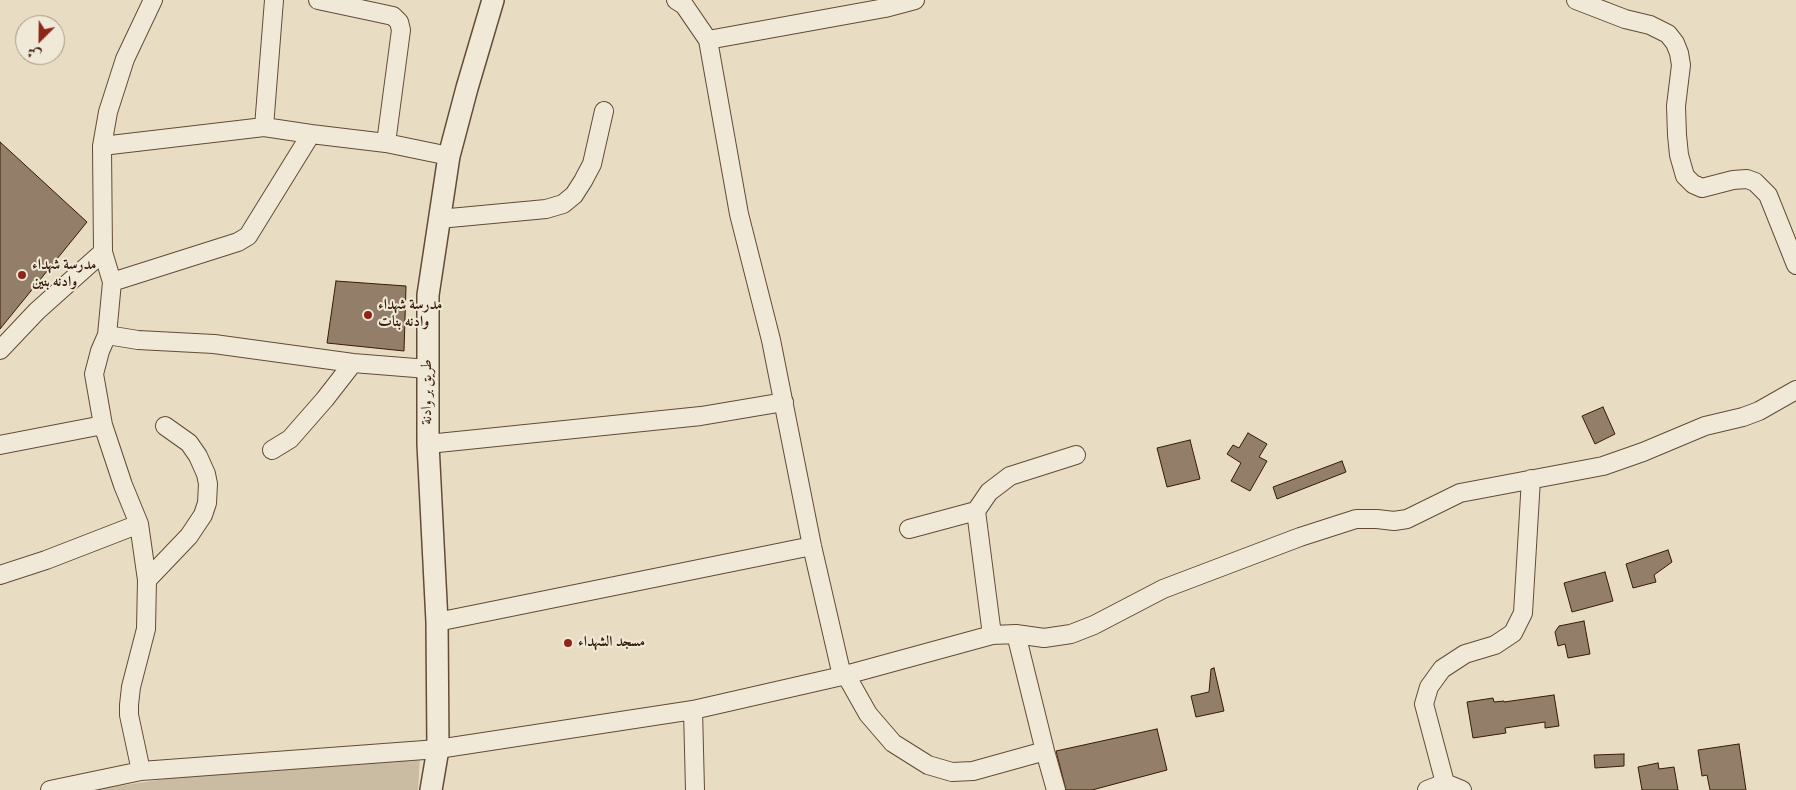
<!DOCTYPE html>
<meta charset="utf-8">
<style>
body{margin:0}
#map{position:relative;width:1796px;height:790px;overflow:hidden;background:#e8ddc3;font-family:"IM FELL Double Pica",Amiri,serif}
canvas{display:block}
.north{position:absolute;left:15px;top:15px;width:50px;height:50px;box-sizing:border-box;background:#f0e9d8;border:1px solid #a69684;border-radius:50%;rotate:203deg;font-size:14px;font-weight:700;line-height:20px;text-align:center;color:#371a07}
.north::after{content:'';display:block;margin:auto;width:18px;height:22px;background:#8f2418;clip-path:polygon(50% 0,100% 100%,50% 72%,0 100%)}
</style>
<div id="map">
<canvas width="1796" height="790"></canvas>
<div class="north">ش</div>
</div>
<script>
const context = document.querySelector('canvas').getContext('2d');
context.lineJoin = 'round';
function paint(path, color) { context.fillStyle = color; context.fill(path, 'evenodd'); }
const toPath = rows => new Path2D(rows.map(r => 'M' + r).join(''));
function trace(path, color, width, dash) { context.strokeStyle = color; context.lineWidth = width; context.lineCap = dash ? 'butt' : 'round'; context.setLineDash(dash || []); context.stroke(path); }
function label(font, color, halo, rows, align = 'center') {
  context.font = font + ' "IM FELL Double Pica",Amiri,serif'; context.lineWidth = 4; context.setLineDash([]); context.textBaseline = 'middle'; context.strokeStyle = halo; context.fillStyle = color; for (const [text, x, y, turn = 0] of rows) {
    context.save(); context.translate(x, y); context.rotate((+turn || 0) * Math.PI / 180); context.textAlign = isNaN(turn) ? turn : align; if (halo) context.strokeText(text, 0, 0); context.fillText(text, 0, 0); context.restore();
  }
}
paint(toPath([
 [420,757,418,790,90,790,206,773]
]), '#cabca3');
const building = toPath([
 [0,142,87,222,0,329,0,142],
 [336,281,406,286,404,351,327,343,336,281],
 [1603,407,1615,434,1595,444,1582,416,1603,407],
 [1248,433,1267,444,1259,457,1267,461,1250,491,1231,481,1241,463,1227,454,1233,445,1239,448,1248,433],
 [1190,440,1200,479,1167,487,1157,448,1190,440],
 [1342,461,1346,472,1277,499,1273,487,1342,461],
 [1668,550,1672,562,1654,575,1656,582,1633,588,1626,564,1668,550],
 [1605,572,1613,601,1572,612,1564,583,1605,572],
 [1584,621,1590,654,1568,658,1565,644,1558,646,1555,632,1559,626,1584,621],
 [1214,668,1224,711,1196,717,1191,696,1209,692,1211,669,1214,668],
 [1554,695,1559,726,1545,728,1545,722,1505,728,1506,733,1473,738,1467,702,1493,698,1494,702,1504,701,1504,702,1554,695],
 [1157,729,1167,770,1092,790,1066,790,1056,751,1157,729],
 [1739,744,1746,790,1710,790,1707,775,1702,776,1698,750,1739,744],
 [1624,754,1624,766,1595,768,1594,755,1624,754],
 [1658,763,1659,769,1674,767,1678,790,1642,790,1638,767,1658,763]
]);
paint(building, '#937f69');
trace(building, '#371a07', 1);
const minor = toPath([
 [318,0,393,16,399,22,401,30,386,143],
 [676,0,684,5,708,40,739,214,771,340,812,546,842,676],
 [1576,0,1625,19,1650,25,1668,34,1675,43,1679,53,1681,65,1676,106,1677,135,1679,155,1685,176,1693,184,1702,188,1733,180,1747,179,1755,182,1768,195,1796,265],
 [708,40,885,8,915,0],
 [264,127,274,0],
 [102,146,264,127,311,134,386,143,449,156],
 [439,219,546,209,563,204,574,195,583,181,592,164,604,111],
 [112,282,238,242,248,236,311,134],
 [107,335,138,340,214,344,353,363,428,369],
 [0,350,37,311,103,252],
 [428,444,701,416,784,402],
 [0,445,103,425],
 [272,450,290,439,325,399,353,363],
 [909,529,976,511],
 [0,575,46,560,139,524],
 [147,580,189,536,203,515,207,503,208,484,206,474,198,456,189,443,165,426],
 [437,622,812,546],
 [1016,634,1045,751,1056,790],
 [992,635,976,511,989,492,1010,476,1076,455],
 [846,675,868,714,893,743,928,765,952,772,973,771,1045,751],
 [693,710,695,790],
 [141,771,129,715,129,705,131,687,146,629,147,580,139,524,123,485,103,425,94,374,100,351,107,335,112,282,103,252,102,146,108,112,125,59,153,0],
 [1445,783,1462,790],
 [50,790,141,771,438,749,693,710,842,676,992,635,1016,634,1044,638,1071,634,1094,625,1163,589,1300,537,1356,519,1377,519,1394,521,1407,519,1460,493,1603,466,1643,452,1705,426,1743,417,1759,411,1796,390],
 [1427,790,1445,783,1424,704,1429,687,1442,669,1465,654,1495,645,1513,633,1523,613,1531,479]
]);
const tertiary = toPath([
 [431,790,438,749,437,622,428,444,428,295,449,156,467,88,493,0]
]);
trace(minor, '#634b36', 20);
trace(tertiary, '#634b36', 24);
trace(minor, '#f0e9d8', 18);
trace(tertiary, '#f0e9d8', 21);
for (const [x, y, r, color] of [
 [22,275,5,"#8f2418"],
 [368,315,5,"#8f2418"],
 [568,643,5,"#8f2418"]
]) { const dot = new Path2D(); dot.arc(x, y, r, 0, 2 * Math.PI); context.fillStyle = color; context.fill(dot); trace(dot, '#f0e9d8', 2); }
label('bold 15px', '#371a07', '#f0e9d8', [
 ["مدرسة شهداء",32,266],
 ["وادنه بنين",32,283],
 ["مدرسة شهداء",378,306],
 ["وادنه بنات",378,323],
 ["مسجد الشهداء",578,643]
], 'left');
label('15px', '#371a07', '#f0e9d8', [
 ["طريق بر وادنة",428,392,-90]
]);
</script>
